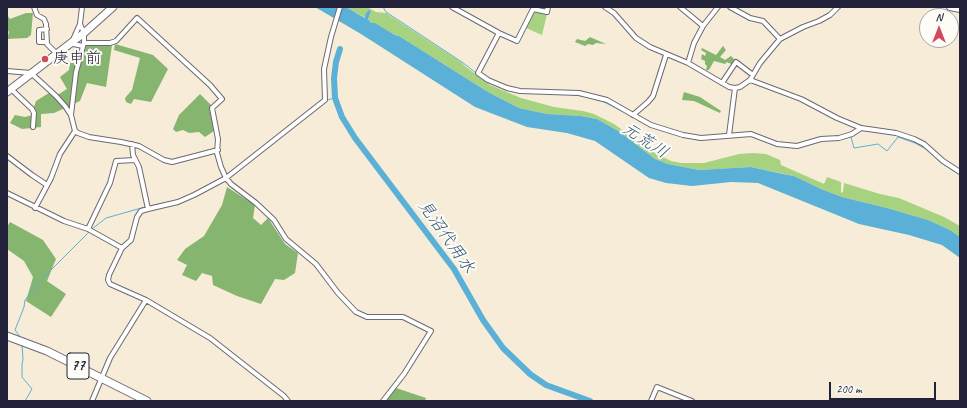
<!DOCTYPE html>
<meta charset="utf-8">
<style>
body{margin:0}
#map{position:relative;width:967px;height:408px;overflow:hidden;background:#f6ecd8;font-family:Caveat,sans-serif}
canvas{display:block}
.frame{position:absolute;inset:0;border:8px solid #22223b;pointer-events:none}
.north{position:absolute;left:919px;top:8px;width:40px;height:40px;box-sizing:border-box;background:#fdfcf7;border:1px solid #a5a5ac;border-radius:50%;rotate:0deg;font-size:11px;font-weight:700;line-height:16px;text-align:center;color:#22223b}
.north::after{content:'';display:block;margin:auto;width:14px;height:18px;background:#d1495b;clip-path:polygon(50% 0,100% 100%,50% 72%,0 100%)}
.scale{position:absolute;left:829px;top:382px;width:107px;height:18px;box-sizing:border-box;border:2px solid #22223b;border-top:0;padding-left:5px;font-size:12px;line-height:14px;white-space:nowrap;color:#22223b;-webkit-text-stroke:3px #fdfcf7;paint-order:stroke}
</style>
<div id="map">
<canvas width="967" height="408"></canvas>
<div class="frame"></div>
<div class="north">N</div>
<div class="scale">200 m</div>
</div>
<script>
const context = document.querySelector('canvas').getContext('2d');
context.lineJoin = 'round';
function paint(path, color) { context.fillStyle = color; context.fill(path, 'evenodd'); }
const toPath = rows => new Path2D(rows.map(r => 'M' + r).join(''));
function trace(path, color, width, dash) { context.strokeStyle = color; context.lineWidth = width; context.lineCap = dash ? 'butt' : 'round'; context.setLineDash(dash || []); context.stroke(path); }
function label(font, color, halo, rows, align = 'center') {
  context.font = font + ' Caveat,"Klee One",sans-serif'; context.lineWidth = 4; context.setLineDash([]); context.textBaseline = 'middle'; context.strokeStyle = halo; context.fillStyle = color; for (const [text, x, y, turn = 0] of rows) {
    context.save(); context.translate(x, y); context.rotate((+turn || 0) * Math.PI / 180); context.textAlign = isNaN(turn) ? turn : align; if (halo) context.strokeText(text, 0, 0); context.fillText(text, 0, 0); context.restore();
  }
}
paint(toPath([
 [346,7,367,7,376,12,386,13,461,62,466,67,490,85,521,98,554,107,583,111,594,114,614,124,655,153,671,161,681,163,704,163,739,154,753,153,766,154,780,160,781,165,824,184,827,177,841,182,841,193,843,192,844,183,880,194,899,198,944,217,960,226,960,237,950,230,928,220,887,208,842,197,821,189,794,176,751,167,699,170,668,164,655,159,620,132,597,119,581,116,547,114,519,108,488,92,399,36,395,35,375,23,371,23,368,19,371,11,366,15,366,18],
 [536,12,547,14,542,35,526,28,533,14]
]), '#a7d380');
paint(toPath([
 [26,13,33,13,31,35,27,38,7,39,9,32,7,29,7,15,10,19],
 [590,37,606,44,596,43,593,45,588,44,585,46,575,42,577,39,585,41],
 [115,44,153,55,168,69,151,102,134,99,131,104,126,102,125,98,132,90,140,58,114,50],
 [112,45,106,87,87,83,80,101,54,113,41,114,41,127,22,129,10,123,15,115,25,117,36,114,34,107,36,101,49,93,59,94,67,89,60,77,69,70,70,63,77,63,84,56,86,46],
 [723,46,726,50,720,57,725,60,731,56,734,59,733,65,727,62,725,64,714,61,709,70,706,70,707,66,705,64,705,61,701,59,702,54,705,56,706,53,701,50,702,48,716,55],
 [684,92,700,97,721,111,720,113,694,101,682,100],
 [200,94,212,106,214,131,205,137,199,132,189,133,183,130,176,132,173,129,179,115],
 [227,187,255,205,253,218,261,225,268,218,285,244,298,253,295,273,284,280,275,279,261,304,237,296,213,285,212,276,202,273,196,281,182,275,187,265,177,260,185,249,204,236,222,205],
 [10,222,43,240,56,259,47,281,66,294,51,317,26,301,33,277,24,261,7,249,7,227],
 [396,388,426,398,425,401,386,401]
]), '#85b56e');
paint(toPath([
 [315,7,346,7,365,18,366,13,369,10,371,11,368,19,371,23,375,23,395,35,399,36,488,92,519,108,547,114,581,116,597,119,620,132,655,159,668,164,699,170,751,167,783,174,794,176,821,189,842,197,887,208,928,220,950,230,960,237,960,258,942,245,909,235,859,224,758,183,731,182,692,186,666,183,649,178,595,141,567,133,527,127,475,107,361,34]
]), '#5ab0d6');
trace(toPath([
 [383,7,386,12,462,62,476,73],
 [681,10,700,25],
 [490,83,506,90],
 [573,95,583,96],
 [327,100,335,98],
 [602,101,626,113],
 [649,126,663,131],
 [686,137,698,140],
 [838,140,851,137,854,148,878,144,887,151,898,137,915,143,926,149],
 [779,146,790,147],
 [930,152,940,162,960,175],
 [226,175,268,143],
 [207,186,223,177],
 [149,206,169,202],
 [92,229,106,218,145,207],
 [21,338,15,330,24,307,25,300,38,283,90,231],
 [22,345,23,359,22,365,22,377,32,389,25,401]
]), '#5ab0d6', 1);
trace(toPath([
 [340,49,336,62,334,78,335,98,342,117,355,138,454,269]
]), '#5ab0d6', 3.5);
trace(toPath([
 [340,49,336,62,334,78,335,98,342,117,355,138,454,269,483,320,503,348,530,374,546,385,590,401]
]), '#5ab0d6', 6);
const street = toPath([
 [34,7,37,15,44,19,46,24,47,44,56,53],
 [82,7,80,24,72,42,73,44,83,46],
 [452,7,499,33,517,41,533,9,547,12,548,7],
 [605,7,614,13,636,38,650,47,688,63,729,87,735,88,740,87,750,80,753,81,801,99,837,118,861,128,896,133,914,139,924,144,943,161,960,172],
 [680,7,703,26],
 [730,7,750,18,763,21,780,39],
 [47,29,39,30,39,42,47,42],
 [499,33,478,73,488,80,507,88,520,91,579,93,607,100,651,125,683,135,701,138,751,134,777,144,797,146,821,139,839,138,852,134,861,128],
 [84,43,110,43,116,41,137,18,210,85,222,99,212,108,218,139,217,153,221,167,226,178,231,184,256,203,274,220,286,239,316,264,338,293,356,312,367,317,403,317,431,331,404,374,383,401],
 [688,63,694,43,703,26,718,7],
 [7,71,31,73,56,96,65,106,71,115,75,131,78,133,89,137,121,142,139,146,164,160,172,162,218,150],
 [750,80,760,63,780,39,803,27,819,21,830,15,838,7],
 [722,83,736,62,753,75],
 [11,89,32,109,34,113,33,127],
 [71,115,76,72,84,43,84,33,80,24],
 [633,115,648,102,653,96,666,55],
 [729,135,735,88],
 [132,144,133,155,139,167,148,209],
 [7,156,32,175,47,185],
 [7,193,64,221,88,229,122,248,109,275,108,280,110,284,146,300,210,338,284,396,288,401],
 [35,208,51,178,60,154,75,131],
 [88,229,110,183,116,161,135,160],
 [122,248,131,240,137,217,141,211,148,209,178,202,194,195,226,178,325,100,324,69,331,37,340,7],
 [92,401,110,358,146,300],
 [651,401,657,387,692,401]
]);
const secondary = toPath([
 [950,7,960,9]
]);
const primary = toPath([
 [7,92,84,33,113,7],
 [7,336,47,351,147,401]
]);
trace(street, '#6c6972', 6);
trace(secondary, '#6c6972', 8);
trace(primary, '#6c6972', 9);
trace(street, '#fff', 4);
trace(secondary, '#fff', 6);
trace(primary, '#fff', 7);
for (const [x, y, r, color] of [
 [45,59,4,"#d1495b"]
]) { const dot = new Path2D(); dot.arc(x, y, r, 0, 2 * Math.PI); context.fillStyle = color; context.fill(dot); trace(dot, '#fdfcf7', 1.5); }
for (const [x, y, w] of [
 [78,366,22]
]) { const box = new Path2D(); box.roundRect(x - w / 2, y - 13, w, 26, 3); context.fillStyle = '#fdfcf7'; context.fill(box); trace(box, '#22223b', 1); }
label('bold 15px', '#22223b', null, [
 ["77",78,366]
]);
label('16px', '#22223b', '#fdfcf7', [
 ["庚申前",53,59]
], 'left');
label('italic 17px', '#385b79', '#fdfcf7', [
 ["元荒川",645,141,33],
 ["見沼代用水",446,237,55]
]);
</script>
